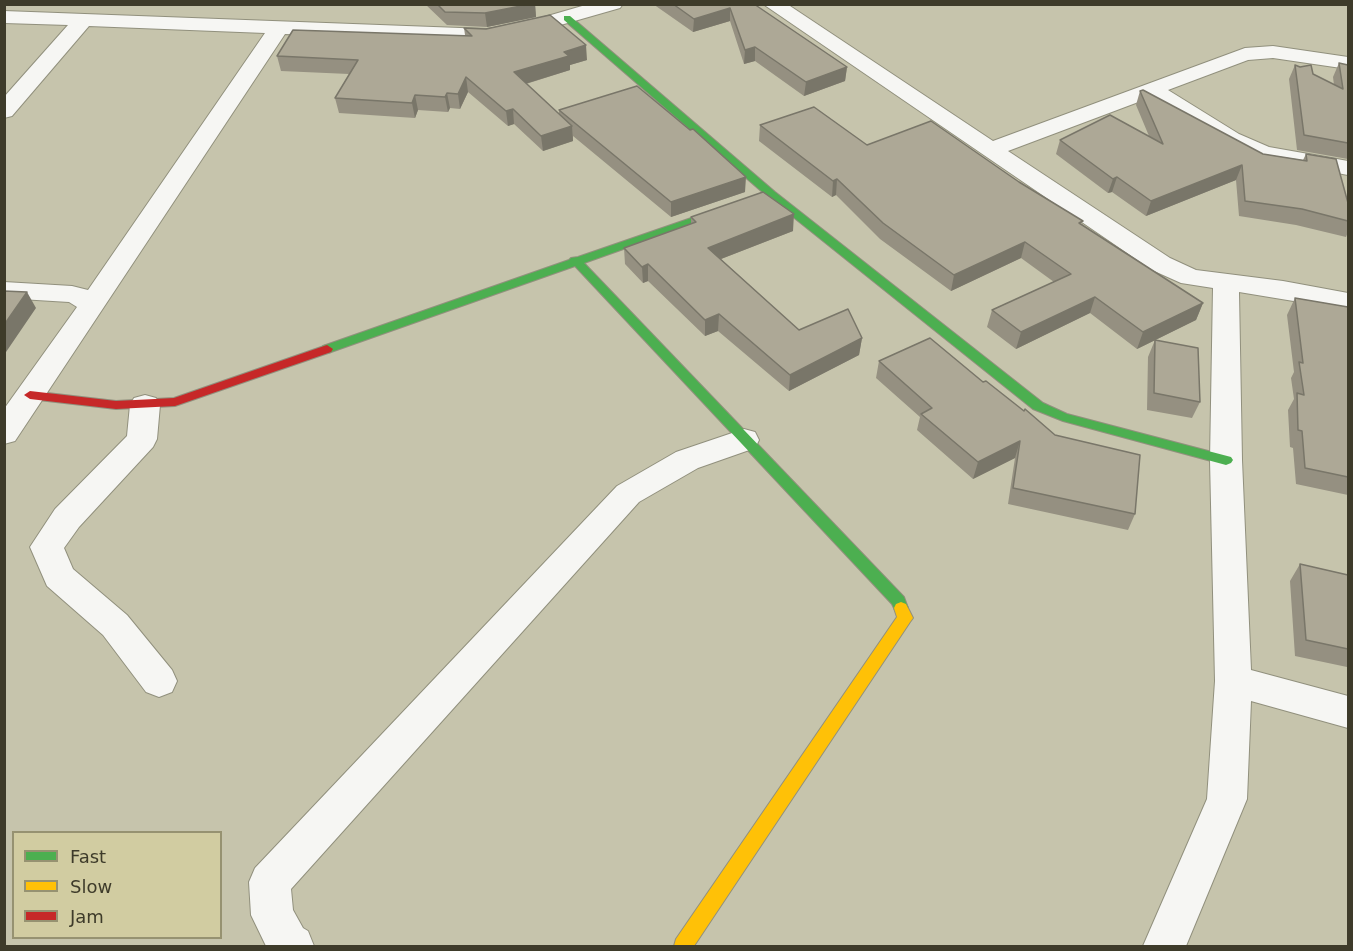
<!DOCTYPE html>
<style>
body{margin:0}
#map{position:relative;width:1353px;height:951px;overflow:hidden;background:#c6c4ac;font-family:"DejaVu Sans",sans-serif}
canvas{display:block}
.frame{position:absolute;inset:0;border:6px solid #3e3b2a;pointer-events:none}
.legend{position:absolute;left:12px;top:831px;width:210px;height:108px;box-sizing:border-box;background:#d1cca1;border:2px solid #969271;margin:0;padding:8px 10px;list-style:none;font-size:18px;color:#3e3b2a}
.legend li{display:flex;align-items:center;gap:12px;height:30px}
.legend b{width:30px;border:2px solid #969271}
</style>
<div id="map">
<canvas width="1353" height="951"></canvas>
<div class="frame"></div>
<ul class="legend">
<li><b style="height:8px;background:#4caf50"></b>Fast</li>
<li><b style="height:8px;background:#ffc107"></b>Slow</li>
<li><b style="height:8px;background:#c62828"></b>Jam</li>
</ul>
</div>
<script>
const context = document.querySelector('canvas').getContext('2d');
context.lineJoin = 'round';
const toPath = rows => new Path2D(rows.map(r => 'M' + r).join(''));
function trace(path, color, width, dash) { context.strokeStyle = color; context.lineWidth = width; context.lineCap = dash ? 'butt' : 'round'; context.setLineDash(dash || []); context.stroke(path); }
function paint(path, color) { context.fillStyle = color; context.fill(path, 'evenodd'); }
const street = toPath([
 [589,4,623,4,620,8,529,34,487,41,285,34,15,441,4,444,4,409,77,307,69,302,4,298,4,282,72,286,88,290,265,33,89,26,12,116,4,118,4,97,68,25,4,23,4,11,487,29,520,24,589,4],
 [763,4,787,4,993,141,1245,48,1273,46,1348,57,1348,69,1273,58,1248,60,1168,90,1239,134,1269,147,1348,161,1348,175,1255,158,1223,144,1149,98,1008,151,1170,258,1196,270,1283,281,1348,293,1348,310,1239,292,1242,460,1251,670,1348,696,1348,728,1251,701,1247,799,1186,946,1143,946,1207,799,1215,681,1210,460,1213,288,1181,283,1152,270,763,4],
 [145,395,156,398,160,405,157,439,153,447,79,527,64,548,73,569,127,615,172,670,177,681,172,692,159,697,146,692,103,635,47,586,30,547,55,509,127,436,130,405,134,398,145,395],
 [744,429,755,432,759,440,755,448,698,468,639,502,291,889,293,910,303,928,308,931,314,946,266,946,251,915,249,882,255,868,617,486,676,452,744,429]
]);
const fast = toPath([
 [564,16,570,16,775,192,1043,403,1067,414,1231,457,1233,460,1231,463,1226,465,1063,421,1033,409,767,196,564,20,564,16],
 [732,204,736,205,736,209,584,263,904,597,908,608,906,612,901,614,896,612,892,604,575,266,331,352,327,353,321,349,323,346,569,260,571,258,578,257,732,204]
]);
const slow = toPath([
 [901,602,906,604,913,618,910,622,694,946,674,946,676,939,897,617,894,608,896,604,901,602]
]);
const jam = toPath([
 [327,345,333,349,331,352,175,406,116,409,30,399,24,395,30,391,116,401,174,398,327,345]
]);
trace(street, '#91907d', 2);
trace(fast, '#91907d', 2);
trace(slow, '#91907d', 2);
trace(jam, '#91907d', 2);
paint(street, '#f6f6f3');
paint(fast, '#4caf50');
paint(slow, '#ffc107');
paint(jam, '#c62828');
paint(toPath([
 [425,4,535,4,536,17,487,27,447,25],
 [653,4,754,4,847,67,845,81,804,96,755,61,744,64,730,21,693,32],
 [464,28,587,60,570,65,570,70,526,84,559,114,559,110,745,192,671,217,573,136,573,141,543,151,514,124,508,126,468,92,460,109,450,108,448,112,418,110,415,118,339,113,335,98,349,74,281,71,277,56,465,35],
 [1339,63,1348,65,1348,159,1297,150,1289,79,1295,65,1334,85,1333,77],
 [1140,91,1263,154,1303,160,1306,154,1348,203,1348,232,1346,237,1296,225,1239,216,1236,180,1146,216,1112,192,1108,193,1056,154,1060,140,1149,136,1136,105],
 [760,125,867,145,1019,182,1082,225,1203,303,1196,320,1137,349,1090,313,1016,349,987,327,992,310,1054,282,1021,258,951,291,880,239,836,195,832,197,759,141],
 [691,217,793,231,721,259,799,330,862,338,859,355,789,391,718,331,705,336,648,281,643,283,625,264,624,248,691,224],
 [1295,298,1348,307,1348,495,1296,484,1293,448,1290,447,1288,410,1294,399,1291,378,1294,372,1287,315],
 [930,338,1135,514,1128,530,1008,504,1015,458,973,479,917,430,920,417,876,378,879,361],
 [1155,340,1200,402,1192,418,1147,410,1148,357],
 [1300,564,1348,575,1348,665,1347,667,1295,656,1290,581]
]), '#959081');
paint(toPath([
 [531,4,535,4,536,17,487,27,485,13],
 [730,8,730,21,693,32,694,19],
 [586,45,587,60,570,65,570,70,515,87,514,72,564,52],
 [755,47,755,61,744,64,745,50],
 [847,67,845,81,804,96,806,82],
 [466,77,468,92,460,109,458,94],
 [447,93,450,108,448,112,445,97],
 [415,95,418,110,415,118,412,103],
 [513,109,514,124,508,126,506,111],
 [572,126,573,141,543,151,541,136],
 [1242,165,1236,180,1146,216,1151,201],
 [746,177,745,192,671,217,671,202],
 [1117,177,1112,192,1108,193,1113,179],
 [837,179,836,195,832,197,833,181],
 [794,214,793,231,708,264,708,248],
 [1025,242,1021,258,951,291,954,275],
 [648,264,648,281,643,283,642,267],
 [27,292,36,308,4,355,4,325],
 [1095,297,1090,313,1016,349,1021,332],
 [1203,303,1196,320,1137,349,1143,332],
 [719,314,718,331,705,336,705,320],
 [862,338,859,355,789,391,790,375],
 [1020,441,1015,458,973,479,978,462]
]), '#797669');
const building = toPath([
 [437,4,531,4,485,13,445,12,437,4],
 [673,4,754,4,847,67,806,82,755,47,745,50,730,8,694,19,673,4],
 [550,15,586,45,564,52,569,56,514,72,572,126,541,136,513,109,506,111,466,77,458,94,447,93,445,97,415,95,412,103,335,98,358,60,277,56,293,30,472,36,464,28,486,29,550,15],
 [1339,63,1348,65,1348,143,1304,135,1295,65,1300,67,1311,65,1313,74,1343,89,1339,63],
 [637,86,690,130,693,129,746,177,671,202,559,110,637,86],
 [1143,90,1263,154,1307,161,1306,154,1336,159,1348,203,1348,221,1302,209,1245,201,1242,165,1151,201,1117,177,1113,179,1060,140,1110,115,1163,144,1140,91,1143,90],
 [814,107,867,145,931,121,1019,182,1083,221,1079,223,1203,303,1143,332,1095,297,1021,332,992,310,1071,274,1025,242,954,275,883,223,837,179,833,181,760,125,814,107],
 [763,192,794,214,708,248,799,330,848,309,862,338,790,375,719,314,705,320,648,264,642,267,624,248,696,222,691,217,763,192],
 [4,291,27,292,4,325,4,291],
 [1295,298,1348,307,1348,477,1305,468,1302,431,1298,430,1297,393,1304,395,1299,362,1303,363,1295,298],
 [930,338,983,382,986,381,1024,411,1025,409,1055,435,1140,455,1135,514,1013,488,1020,441,978,462,921,414,932,408,879,361,930,338],
 [1155,340,1198,348,1200,402,1154,393,1155,340],
 [1300,564,1348,575,1348,649,1306,640,1300,564]
]);
paint(building, '#ada896');
trace(building, '#797669', 1.5);
</script>
